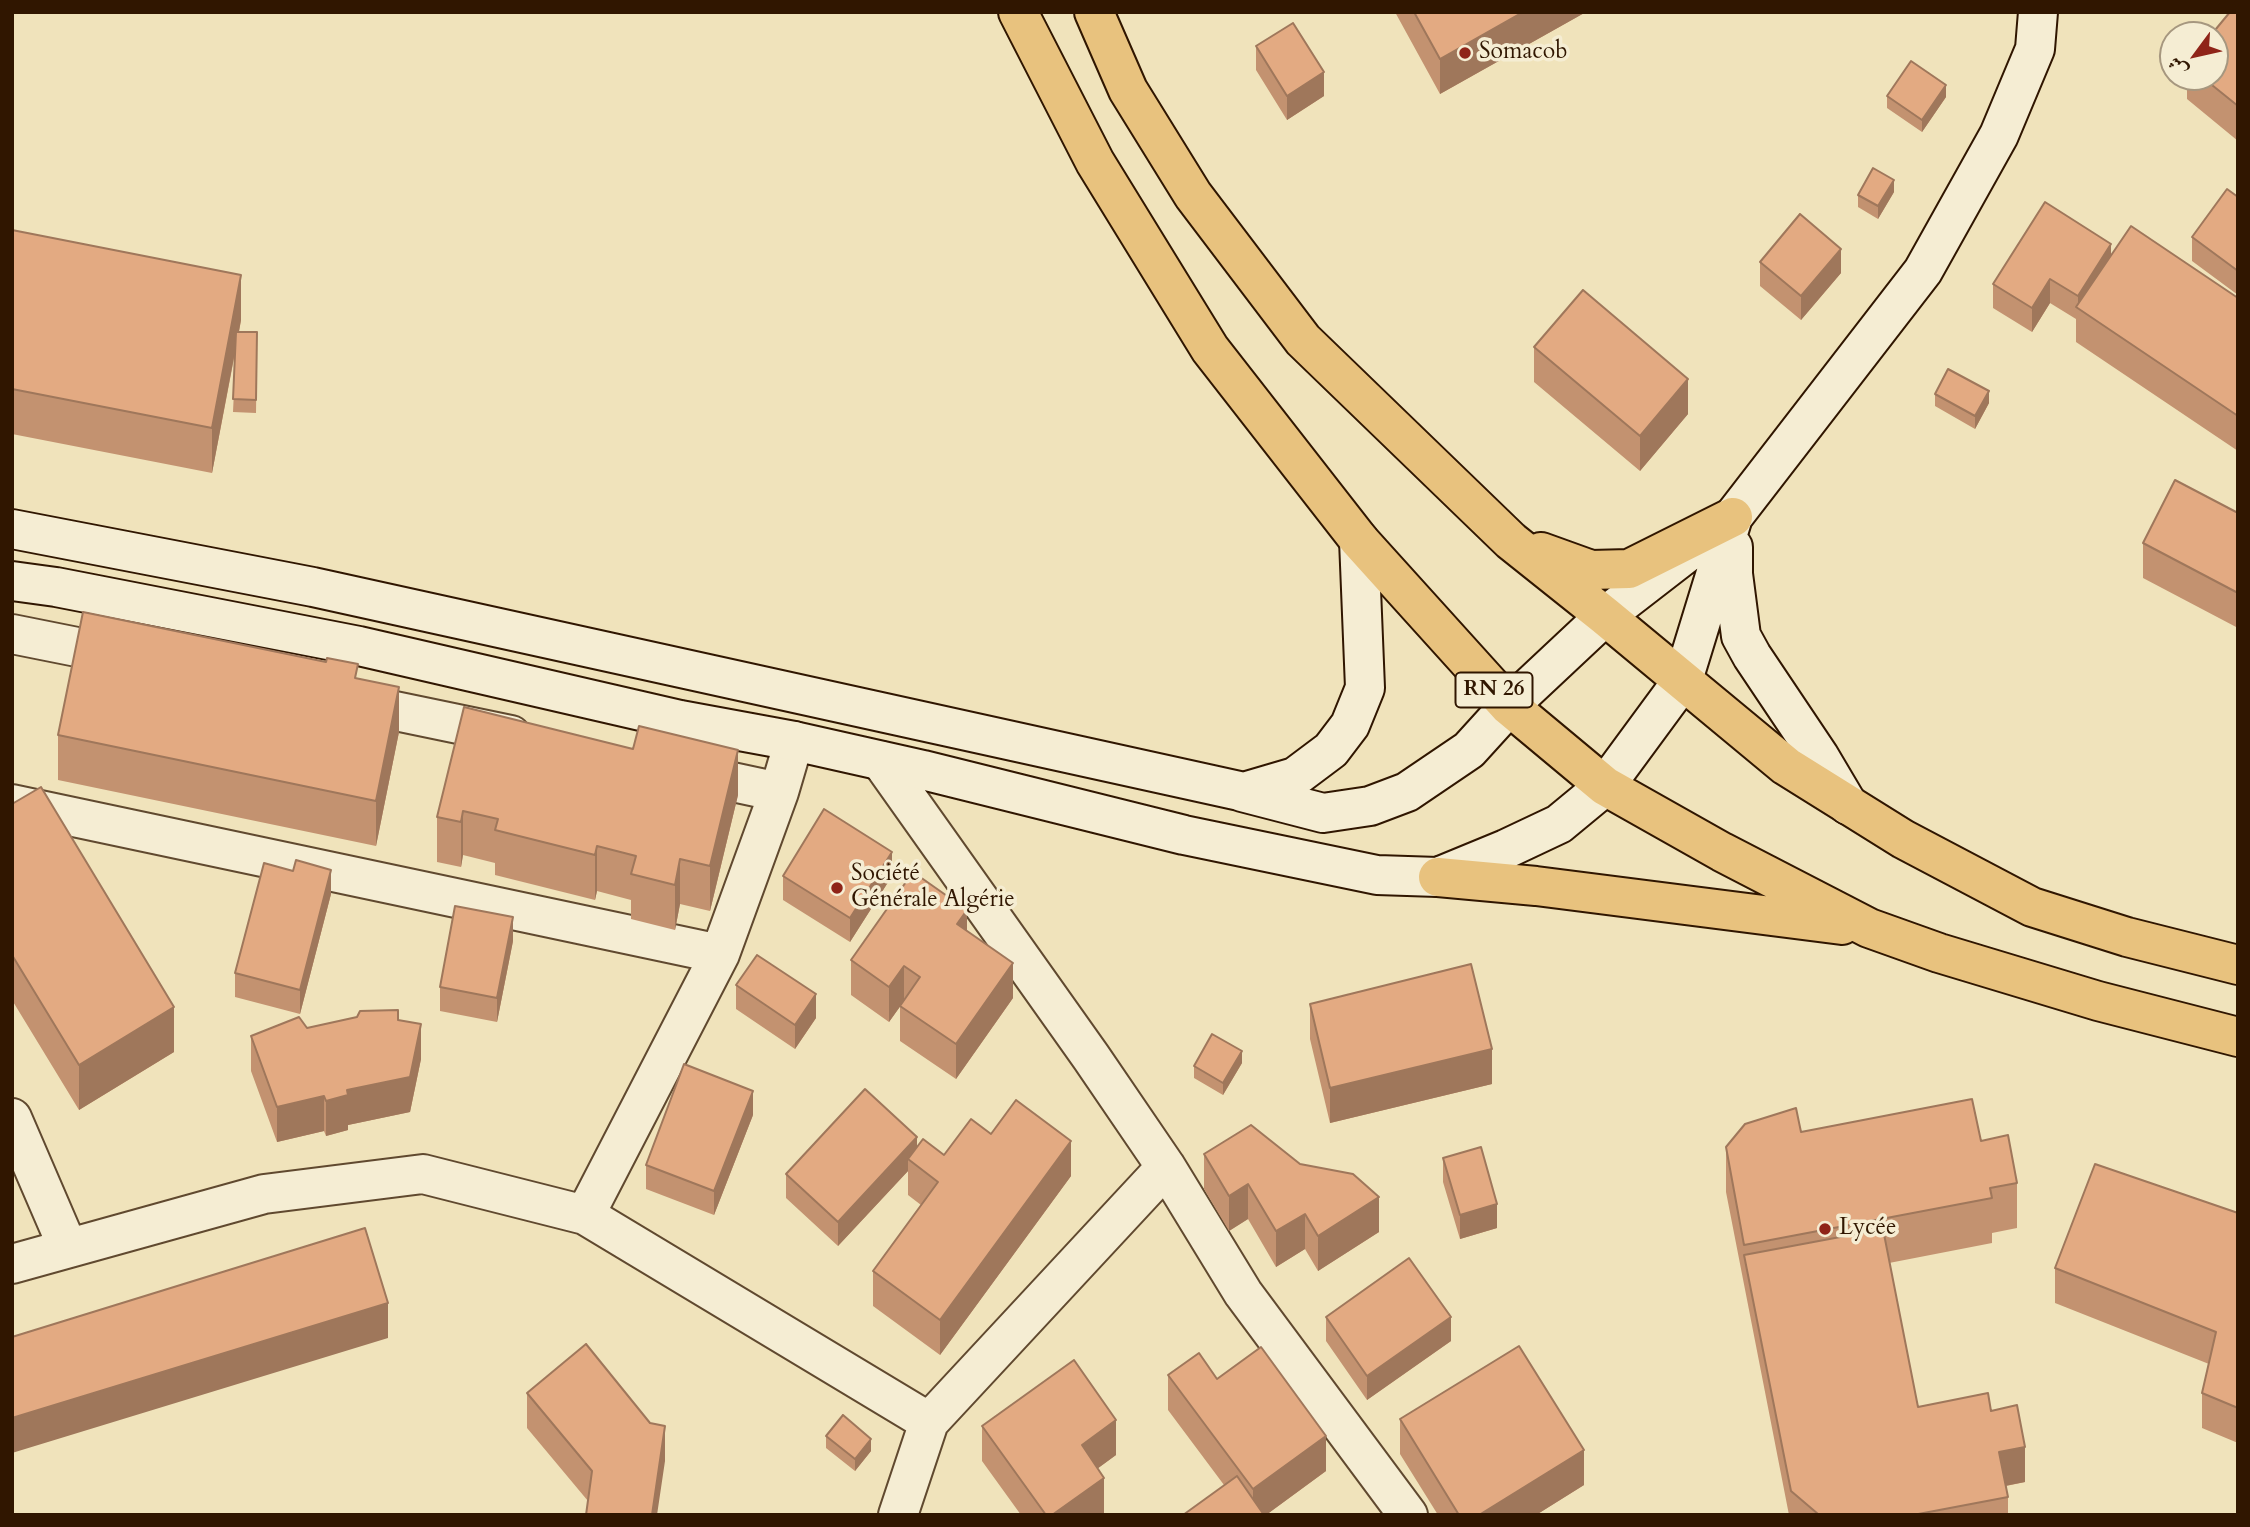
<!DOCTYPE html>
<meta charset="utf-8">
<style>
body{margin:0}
#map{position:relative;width:2250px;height:1527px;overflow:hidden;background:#f0e3bb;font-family:Cardo,Amiri,serif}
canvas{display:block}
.frame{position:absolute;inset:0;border:14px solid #301600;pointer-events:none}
.north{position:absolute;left:2159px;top:21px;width:70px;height:70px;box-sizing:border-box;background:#f5edd3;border:2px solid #a6977f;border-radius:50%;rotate:237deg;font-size:19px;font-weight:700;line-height:28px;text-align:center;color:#301600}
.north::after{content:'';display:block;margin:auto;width:24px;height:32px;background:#8f2418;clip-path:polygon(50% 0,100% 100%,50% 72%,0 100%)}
</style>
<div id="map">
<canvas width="2250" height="1527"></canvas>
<div class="frame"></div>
<div class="north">ش</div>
</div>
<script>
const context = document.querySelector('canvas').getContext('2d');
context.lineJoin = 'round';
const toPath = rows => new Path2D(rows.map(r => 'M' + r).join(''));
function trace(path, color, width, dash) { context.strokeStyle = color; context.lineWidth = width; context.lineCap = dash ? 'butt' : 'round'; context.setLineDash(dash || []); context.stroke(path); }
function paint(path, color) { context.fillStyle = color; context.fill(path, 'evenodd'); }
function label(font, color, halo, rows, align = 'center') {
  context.font = font + ' Cardo,serif'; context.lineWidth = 7; context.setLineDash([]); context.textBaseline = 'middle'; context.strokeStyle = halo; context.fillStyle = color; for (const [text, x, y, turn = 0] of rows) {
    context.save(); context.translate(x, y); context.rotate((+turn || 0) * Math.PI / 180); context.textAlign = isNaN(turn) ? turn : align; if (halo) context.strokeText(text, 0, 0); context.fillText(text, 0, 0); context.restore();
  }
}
const minor = toPath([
 [12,634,127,657],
 [347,701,511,735],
 [881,761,1091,1057,1166,1167,1243,1293,1408,1515],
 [686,772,779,792,794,741],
 [12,804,720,954],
 [12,1118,68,1248],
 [585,1215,720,954,779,792],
 [12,1264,264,1194,423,1174,585,1215,929,1422],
 [898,1515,929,1422,1166,1167]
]);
const secondary = toPath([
 [12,529,313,587,1244,792,1295,777,1331,750,1350,725,1365,688,1359,540],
 [1733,547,1733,574,1741,636,1752,656,1819,756,1848,805],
 [12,581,56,587,359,646,680,720,794,741,923,770,1184,835,1377,875,1438,877,1506,849,1559,824,1605,786,1683,680,1733,517],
 [1242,792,1323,813,1370,806,1407,792,1469,750,1509,706,1605,616,1733,517,1923,271,1999,135,2035,49,2038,12]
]);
const primary = toPath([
 [1018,12,1095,162,1210,349,1359,540,1509,706,1605,786,1722,852,1869,928,1939,953,2098,1001,2238,1037],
 [1094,12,1128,90,1193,195,1303,340,1511,541,1605,616,1786,766,1903,839,2032,907,2127,937,2238,965],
 [1541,552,1591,570,1629,569,1733,517],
 [1438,877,1536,886,1842,925]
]);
trace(minor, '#60492f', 42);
trace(secondary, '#301600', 42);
trace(primary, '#301600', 42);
trace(minor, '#f5edd3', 38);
trace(secondary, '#f5edd3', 38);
trace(primary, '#e8c27e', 38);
paint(toPath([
 [1395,12,1586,12,1440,94],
 [2238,12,2238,141,2187,99,2187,77,2215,77],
 [1256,46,1324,96,1287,120,1256,70],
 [1887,96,1946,97,1922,132,1887,108],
 [1894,192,1878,219,1858,207,1858,195],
 [2238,197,2238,295,2192,261,2192,237],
 [12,230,241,320,239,332,257,332,256,413,233,412,236,348,212,473,12,434],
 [2111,255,2238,298,2238,451,2076,342,2076,319,2050,303,2032,332,1993,308,1993,284],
 [1760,262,1841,273,1801,320,1760,286],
 [1534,347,1688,414,1640,471,1534,382],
 [1935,394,1989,403,1975,429,1935,406],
 [2238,513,2238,628,2143,578,2143,543],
 [464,707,738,795,710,911,680,904,675,930,631,919,631,900,597,891,595,900,495,875,495,863,463,855,461,867,437,862,437,817],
 [399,732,376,846,58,780,58,735],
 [12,804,174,1052,79,1110,12,1000],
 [783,876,892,876,850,942,783,900],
 [331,894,300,1014,235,997,235,973],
 [967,931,1013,998,956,1079,900,1041,900,1006,904,1001,889,1022,851,995,851,960],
 [513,941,497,1022,440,1011,440,987],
 [736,985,816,1018,795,1049,736,1009],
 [1310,1004,1492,1084,1330,1123,1310,1039],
 [398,1020,421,1059,410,1112,348,1125,348,1130,326,1136,324,1131,277,1142,251,1071,251,1036,307,1028],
 [1242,1063,1223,1095,1194,1078,1194,1066],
 [753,1115,714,1215,646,1189,646,1165],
 [991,1134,1071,1176,940,1355,873,1306,873,1271,921,1205,908,1195,908,1171,838,1246,786,1198,786,1174,917,1147,944,1155],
 [1981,1141,2017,1183,2017,1228,1992,1233,1992,1243,1889,1263,1918,1407,1991,1411,2025,1482,2006,1486,2008,1497,2008,1515,1789,1515,1726,1192,1726,1147],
 [1204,1154,1379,1232,1318,1271,1305,1249,1276,1267,1248,1219,1229,1231,1204,1189],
 [1443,1158,1497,1228,1460,1239,1443,1182],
 [2238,1213,2238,1443,2202,1428,2202,1393,2209,1364,2055,1303,2055,1268],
 [1326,1317,1451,1341,1367,1400,1326,1341],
 [1168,1375,1217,1379,1326,1471,1266,1515,1224,1485,1168,1410],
 [527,1393,665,1461,588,1501,527,1428],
 [1400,1419,1584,1485,1536,1515,1438,1515,1400,1454],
 [982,1426,1116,1455,1098,1468,1104,1513,1101,1515,1021,1515,982,1461],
 [826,1436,871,1451,855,1471,826,1448]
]), '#c39270');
paint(toPath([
 [1523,12,1586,12,1440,94,1440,59],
 [1324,72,1324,96,1287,120,1287,96],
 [1946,85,1946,97,1922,132,1922,120],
 [1894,180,1894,192,1878,219,1878,206],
 [2111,244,2111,268,2078,308,2078,296],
 [1841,249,1841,273,1801,320,1801,296],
 [241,275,241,320,212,473,212,428],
 [2050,279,2050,303,2032,332,2032,308],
 [1688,379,1688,414,1640,471,1640,436],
 [1989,391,1989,403,1975,429,1975,416],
 [399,687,399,732,376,846,376,801],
 [738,750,738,795,710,911,710,866],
 [463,811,463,855,461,867,461,822],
 [597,846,597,891,595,900,595,855],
 [892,852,892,876,850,942,850,918],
 [680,859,680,904,675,930,675,885],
 [331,870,331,894,300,1014,300,990],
 [967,910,967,945,957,924],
 [513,917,513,941,497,1022,497,998],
 [1013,963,1013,998,956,1079,956,1044],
 [904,966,904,1001,889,1022,889,987],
 [816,994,816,1018,795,1049,795,1025],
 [174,1007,174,1052,79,1110,79,1065],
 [421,1024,421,1059,410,1112,348,1125,348,1130,326,1136,326,1101,347,1090],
 [1492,1049,1492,1084,1330,1123,1330,1088],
 [1242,1051,1242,1063,1223,1095,1223,1083],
 [753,1091,753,1115,714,1215,714,1191],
 [324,1096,324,1131,277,1142,277,1107],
 [917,1137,917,1161,908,1159,908,1171,838,1246,838,1222],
 [1071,1141,1071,1176,940,1355,940,1320],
 [1248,1184,1248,1219,1229,1231,1229,1196],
 [1379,1197,1379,1232,1318,1271,1318,1236],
 [1497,1204,1497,1228,1460,1239,1460,1215],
 [1305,1214,1305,1249,1276,1267,1276,1231],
 [388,1303,388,1338,12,1453,12,1418],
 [1451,1317,1451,1341,1367,1400,1367,1376],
 [1116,1420,1116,1455,1082,1480,1082,1445],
 [665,1426,665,1461,657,1515,652,1515],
 [1326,1436,1326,1471,1266,1515,1253,1515,1253,1489],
 [871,1439,871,1451,855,1471,855,1459],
 [2025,1447,2025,1482,1999,1487,1999,1452],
 [1584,1450,1584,1485,1536,1515,1479,1515],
 [1104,1478,1104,1513,1101,1515,1052,1515]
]), '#9f775b');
const building = toPath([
 [1414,12,1523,12,1440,59,1414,12],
 [2230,12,2238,12,2238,106,2202,77,2215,77,2215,35,2211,35,2230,12],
 [1293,23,1324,72,1287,96,1256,46,1293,23],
 [1911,61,1946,85,1922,120,1887,96,1911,61],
 [1873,168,1894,180,1878,206,1858,195,1873,168],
 [2227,189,2238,197,2238,271,2192,237,2227,189],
 [2045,202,2111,244,2078,296,2050,279,2032,308,1993,284,2045,202],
 [1800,214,1841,249,1801,296,1760,262,1800,214],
 [2131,226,2238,298,2238,416,2076,307,2131,226],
 [12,230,241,275,212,428,12,389,12,230],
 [1583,290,1688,379,1640,436,1534,347,1583,290],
 [236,332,257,332,256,400,233,399,236,332],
 [1948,369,1989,391,1975,416,1935,394,1948,369],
 [2175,480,2238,513,2238,593,2143,543,2175,480],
 [83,612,326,662,327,658,358,664,355,678,399,687,376,801,58,735,83,612],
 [464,707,633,749,639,726,738,750,710,866,680,859,675,885,631,874,636,856,597,846,595,855,495,830,498,819,463,811,461,822,437,817,464,707],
 [41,787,174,1007,79,1065,12,955,12,804,41,787],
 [824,809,892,852,850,918,783,876,824,809],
 [296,860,331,870,300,990,235,973,264,863,293,871,296,860],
 [913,872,967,910,957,924,1013,963,956,1044,900,1006,920,977,904,966,889,987,851,960,913,872],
 [455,906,513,917,497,998,440,987,455,906],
 [757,955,816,994,795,1025,736,985,757,955],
 [1471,964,1492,1049,1330,1088,1310,1004,1471,964],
 [398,1010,398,1020,421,1024,410,1077,347,1090,348,1095,326,1101,324,1096,277,1107,251,1036,299,1017,307,1028,357,1017,360,1011,398,1010],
 [1212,1034,1242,1051,1223,1083,1194,1066,1212,1034],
 [684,1064,753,1091,714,1191,646,1165,684,1064],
 [865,1089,917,1137,838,1222,786,1174,865,1089],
 [1972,1099,1981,1141,2008,1135,2017,1183,1990,1188,1992,1198,1744,1245,1726,1147,1745,1124,1796,1108,1801,1132,1972,1099],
 [1016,1100,1071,1141,940,1320,873,1271,938,1182,908,1159,923,1139,944,1155,971,1119,991,1134,1016,1100],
 [1251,1125,1300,1164,1353,1174,1379,1197,1318,1236,1305,1214,1276,1231,1248,1184,1229,1196,1204,1154,1251,1125],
 [1481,1147,1497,1204,1460,1215,1443,1158,1481,1147],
 [2095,1164,2238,1213,2238,1408,2202,1393,2216,1332,2055,1268,2095,1164],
 [365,1228,388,1303,12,1418,12,1337,365,1228],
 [1883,1229,1918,1407,1988,1393,1991,1411,2017,1405,2025,1447,1999,1452,2008,1497,1913,1515,1820,1515,1818,1514,1791,1491,1744,1255,1883,1229],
 [1409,1258,1451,1317,1367,1376,1326,1317,1409,1258],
 [586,1344,650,1423,665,1426,652,1515,586,1515,592,1471,527,1393,586,1344],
 [1519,1346,1584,1450,1479,1515,1459,1515,1400,1419,1519,1346],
 [1261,1347,1326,1436,1253,1489,1168,1375,1199,1353,1217,1379,1261,1347],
 [1074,1360,1116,1420,1082,1445,1104,1478,1052,1515,1046,1515,982,1426,1074,1360],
 [843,1415,871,1439,855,1459,826,1436,843,1415],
 [1237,1476,1264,1515,1183,1515,1237,1476]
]);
paint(building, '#e3aa82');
trace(building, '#9f775b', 2);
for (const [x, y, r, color] of [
 [1465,53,7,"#8f2418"],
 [837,888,7,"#8f2418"],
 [1825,1229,7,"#8f2418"]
]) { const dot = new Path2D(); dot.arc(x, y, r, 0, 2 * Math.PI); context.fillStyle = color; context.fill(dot); trace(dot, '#f5edd3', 2.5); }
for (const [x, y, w] of [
 [1494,690,77]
]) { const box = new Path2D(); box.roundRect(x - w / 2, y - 17.5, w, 35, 5); context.fillStyle = '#f5edd3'; context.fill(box); trace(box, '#301600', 2); }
label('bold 21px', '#301600', null, [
 ["RN 26",1494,690]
]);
label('23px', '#301600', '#f5edd3', [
 ["Somacob",1479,53],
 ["Société",851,875],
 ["Générale Algérie",851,901],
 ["Lycée",1839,1229]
], 'left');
</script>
